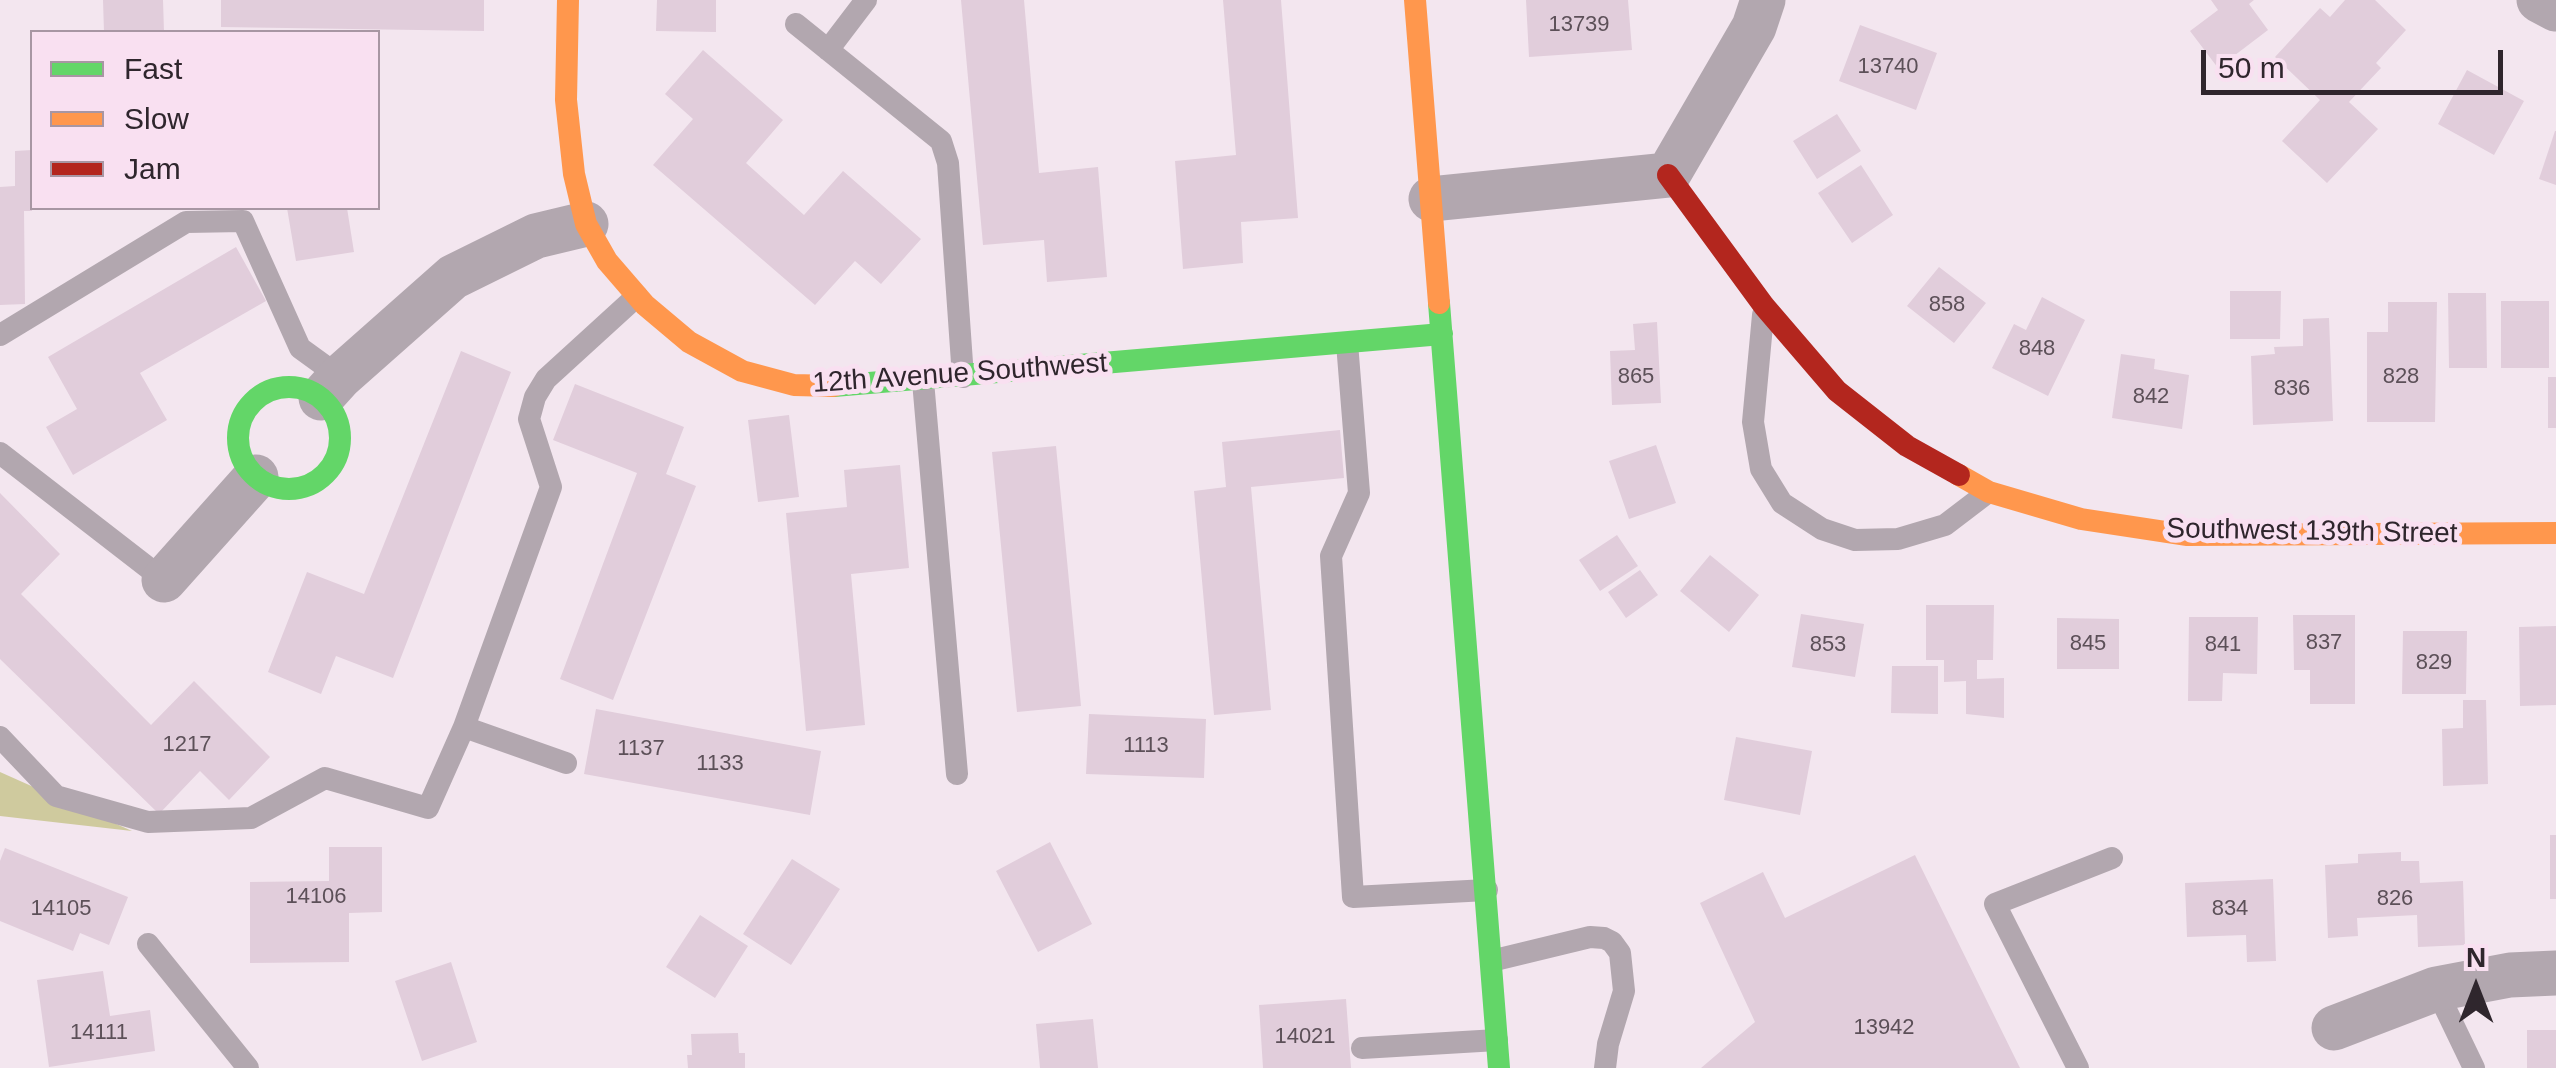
<!DOCTYPE html>
<style>
body{margin:0}
#map{position:relative;width:2556px;height:1068px;overflow:hidden;background:#f3e6ef;font-family:Helvetica,sans-serif}
canvas{display:block}
.legend{position:absolute;left:30px;top:30px;width:350px;height:180px;box-sizing:border-box;background:#f9e0f1;border:2px solid #a896a3;margin:0;padding:12px 18px;list-style:none;font-size:30px;color:#2f262d}
.legend li{display:flex;align-items:center;gap:20px;height:50px}
.legend b{width:50px;border:2px solid #a896a3}
.north{position:absolute;left:2426px;top:938px;width:100px;height:100px;-webkit-text-stroke:8px #f9e0f1;paint-order:stroke;rotate:0deg;font-size:28px;font-weight:700;line-height:40px;text-align:center;color:#2f262d}
.north::after{content:'';display:block;margin:auto;width:35px;height:45px;background:#2f262d;clip-path:polygon(50% 0,100% 100%,50% 72%,0 100%)}
.scale{position:absolute;left:2201px;top:50px;width:302px;height:45px;box-sizing:border-box;border:5px solid #2f262d;border-top:0;padding-left:12px;font-size:30px;line-height:35px;white-space:nowrap;color:#2f262d;-webkit-text-stroke:8px #f9e0f1;paint-order:stroke}
</style>
<div id="map">
<canvas width="2556" height="1068"></canvas>
<ul class="legend">
<li><b style="height:12px;background:#63d668"></b>Fast</li>
<li><b style="height:12px;background:#ff974d"></b>Slow</li>
<li><b style="height:12px;background:#b3261e"></b>Jam</li>
</ul>
<div class="north">N</div>
<div class="scale">50 m</div>
</div>
<script>
const context = document.querySelector('canvas').getContext('2d');
context.lineJoin = 'round';
function paint(path, color) { context.fillStyle = color; context.fill(path, 'evenodd'); }
const toPath = rows => new Path2D(rows.map(r => 'M' + r).join(''));
function trace(path, color, width, dash) { context.strokeStyle = color; context.lineWidth = width; context.lineCap = dash ? 'butt' : 'round'; context.setLineDash(dash || []); context.stroke(path); }
function label(font, color, halo, rows, align = 'center') {
  context.font = font + ' Helvetica,sans-serif'; context.lineWidth = 10; context.setLineDash([]); context.textBaseline = 'middle'; context.strokeStyle = halo; context.fillStyle = color; for (const [text, x, y, turn = 0] of rows) {
    context.save(); context.translate(x, y); context.rotate((+turn || 0) * Math.PI / 180); context.textAlign = isNaN(turn) ? turn : align; if (halo) context.strokeText(text, 0, 0); context.fillText(text, 0, 0); context.restore();
  }
}
paint(toPath([
 [0,772,132,831,0,816]
]), '#cfca9e');
paint(toPath([
 [103,0,163,0,164,32,104,32],
 [221,0,484,0,484,31,221,27],
 [657,0,716,0,716,32,656,31],
 [961,0,1024,0,1039,173,1098,167,1107,277,1047,282,1044,240,983,245],
 [1223,0,1281,0,1298,218,1241,222,1243,263,1183,269,1175,161,1236,155],
 [1526,0,1628,0,1632,50,1529,57],
 [2211,0,2254,0,2249,4,2268,30,2218,68,2190,31,2218,10],
 [2345,0,2375,0,2406,30,2376,63,2381,68,2349,102,2378,129,2327,183,2282,141,2320,100,2275,57,2320,8,2330,17],
 [1860,25,1937,53,1916,110,1839,81],
 [703,50,783,120,746,163,804,215,843,171,921,239,881,284,855,261,815,305,653,165,693,119,665,94],
 [2467,70,2524,101,2494,155,2438,124],
 [1837,114,1861,151,1817,179,1793,141],
 [2555,131,2556,131,2556,185,2539,179],
 [32,150,32,211,24,211,25,304,0,305,0,187,15,186,15,151],
 [1861,165,1893,215,1852,243,1818,193],
 [287,208,347,208,354,252,296,261],
 [236,247,266,301,140,373,167,420,73,475,46,427,77,409,48,357],
 [1939,267,1986,303,1954,343,1907,306],
 [2230,291,2281,291,2280,339,2230,339],
 [2448,293,2486,293,2487,368,2449,368],
 [2042,297,2085,320,2048,396,1992,368,2014,324,2026,330],
 [2501,301,2549,301,2549,368,2501,368],
 [2388,302,2437,302,2435,422,2367,422,2367,332,2388,332],
 [2329,318,2333,421,2253,425,2251,356,2275,354,2274,347,2303,346,2303,319],
 [1657,322,1661,403,1612,405,1610,351,1635,350,1633,324],
 [461,351,511,372,393,678,336,656,321,694,268,672,307,572,364,594],
 [2121,354,2155,359,2154,369,2189,375,2182,429,2112,418],
 [2548,377,2556,377,2556,428,2548,428],
 [575,384,684,427,666,474,696,486,613,700,560,679,637,473,553,440],
 [789,415,799,497,758,502,748,420],
 [1340,430,1344,478,1251,487,1271,710,1214,715,1194,491,1226,487,1222,442],
 [1656,445,1676,503,1629,519,1609,461],
 [1056,446,1081,706,1017,712,992,452],
 [900,465,909,568,851,574,865,725,806,731,786,513,847,507,844,470],
 [0,493,60,554,21,594,151,725,194,681,270,757,229,800,200,771,159,814,0,659],
 [1617,535,1638,566,1600,591,1579,560],
 [1710,555,1759,595,1729,632,1680,591],
 [1640,570,1658,595,1626,618,1608,592],
 [1926,605,1994,605,1993,660,1977,660,1977,679,2004,678,2004,718,1966,714,1966,681,1944,682,1944,660,1926,660],
 [1801,614,1864,624,1855,677,1792,667],
 [2293,615,2355,615,2355,704,2310,704,2310,670,2294,670],
 [2189,617,2258,617,2257,674,2223,673,2222,701,2188,701],
 [2057,618,2119,619,2119,669,2057,669],
 [2556,626,2556,705,2520,706,2519,627],
 [2403,631,2467,631,2466,694,2402,694],
 [1892,666,1938,666,1938,714,1891,713],
 [2463,700,2486,700,2488,784,2443,786,2442,729,2463,728],
 [596,709,821,751,810,815,584,774],
 [1089,714,1206,719,1204,778,1086,774],
 [1736,737,1812,751,1800,815,1724,800],
 [2550,835,2556,835,2556,899,2550,899],
 [1050,842,1092,924,1038,952,996,871],
 [329,847,382,847,382,912,349,913,349,962,250,963,250,882,329,881],
 [5,848,128,897,109,945,80,933,73,951,0,921,0,861],
 [2401,852,2401,861,2419,861,2420,883,2463,881,2465,945,2418,947,2417,915,2357,918,2358,936,2328,938,2325,865,2358,863,2358,854],
 [1915,855,2020,1068,1701,1068,1755,1022,1700,903,1763,872,1785,918],
 [792,859,840,889,791,965,743,934],
 [2273,879,2276,961,2247,962,2246,935,2187,937,2185,883],
 [700,915,748,946,715,998,666,967],
 [451,962,477,1042,422,1061,395,981],
 [103,971,110,1016,150,1010,155,1051,49,1067,37,980],
 [1346,999,1351,1068,1263,1068,1259,1005],
 [1093,1019,1098,1068,1040,1068,1036,1024],
 [2527,1030,2556,1030,2556,1068,2527,1068],
 [738,1033,739,1053,745,1053,745,1068,688,1068,687,1055,692,1055,691,1034]
]), '#e1cddb');
trace(toPath([
 [796,24,941,141,948,163,963,377],
 [828,50,866,0],
 [1763,315,1753,422,1761,469,1782,503,1822,529,1855,540,1898,539,1945,525,1987,493],
 [0,335,186,222,243,221,300,348,340,377],
 [1347,343,1359,493,1331,556,1353,897,1487,890],
 [923,381,957,774],
 [0,453,164,580],
 [0,737,56,796,148,822,251,818,325,778,428,808,464,727],
 [566,763,464,727,551,487,529,419,535,397,546,379,637,296],
 [148,944,248,1068],
 [1491,961,1590,937,1604,938,1612,942,1620,953,1624,991,1608,1044,1605,1068],
 [2436,989,2474,1068],
 [1362,1048,1497,1040],
 [2078,1068,1995,904,2112,858]
]), '#b2a7af', 22);
trace(toPath([
 [2539,0,2556,9],
 [1431,199,1668,175,1754,27,1763,0],
 [321,398,340,377,453,277,536,236,586,224],
 [164,580,256,477],
 [2334,1028,2436,989,2510,975,2556,973]
]), '#b2a7af', 45);
trace(toPath([
 [1439,303,1499,1068],
 [834,386,1442,334],
 '238 438a51 51 0 1 1 102 0a51 51 0 1 1-102 0Z'
]), '#63d668', 22);
trace(toPath([
 [568,0,566,100,574,174,586,224,607,261,645,305,689,342,742,371,794,385,834,386],
 [1415,0,1439,303],
 [1959,475,1989,492,2081,519,2186,535,2556,533]
]), '#ff974d', 22);
trace(toPath([
 [1668,175,1764,306,1837,391,1907,446,1959,475]
]), '#b3261e', 22);
label('22px', '#5c5058', null, [
 ["13739",1579,25],
 ["13740",1888,67],
 ["858",1947,305],
 ["848",2037,349],
 ["865",1636,377],
 ["828",2401,377],
 ["836",2292,389],
 ["842",2151,397],
 ["837",2324,643],
 ["845",2088,644],
 ["853",1828,645],
 ["841",2223,645],
 ["829",2434,663],
 ["1217",187,745],
 ["1113",1146,746],
 ["1137",641,749],
 ["1133",720,764],
 ["14106",316,897],
 ["826",2395,899],
 ["14105",61,909],
 ["834",2230,909],
 ["13942",1884,1028],
 ["14111",99,1033],
 ["14021",1305,1037]
]);
label('28px', '#2f262d', '#f9e0f1', [
 ["12th Avenue Southwest",960,374,-4],
 ["Southwest 139th Street",2312,532,1]
]);
</script>
